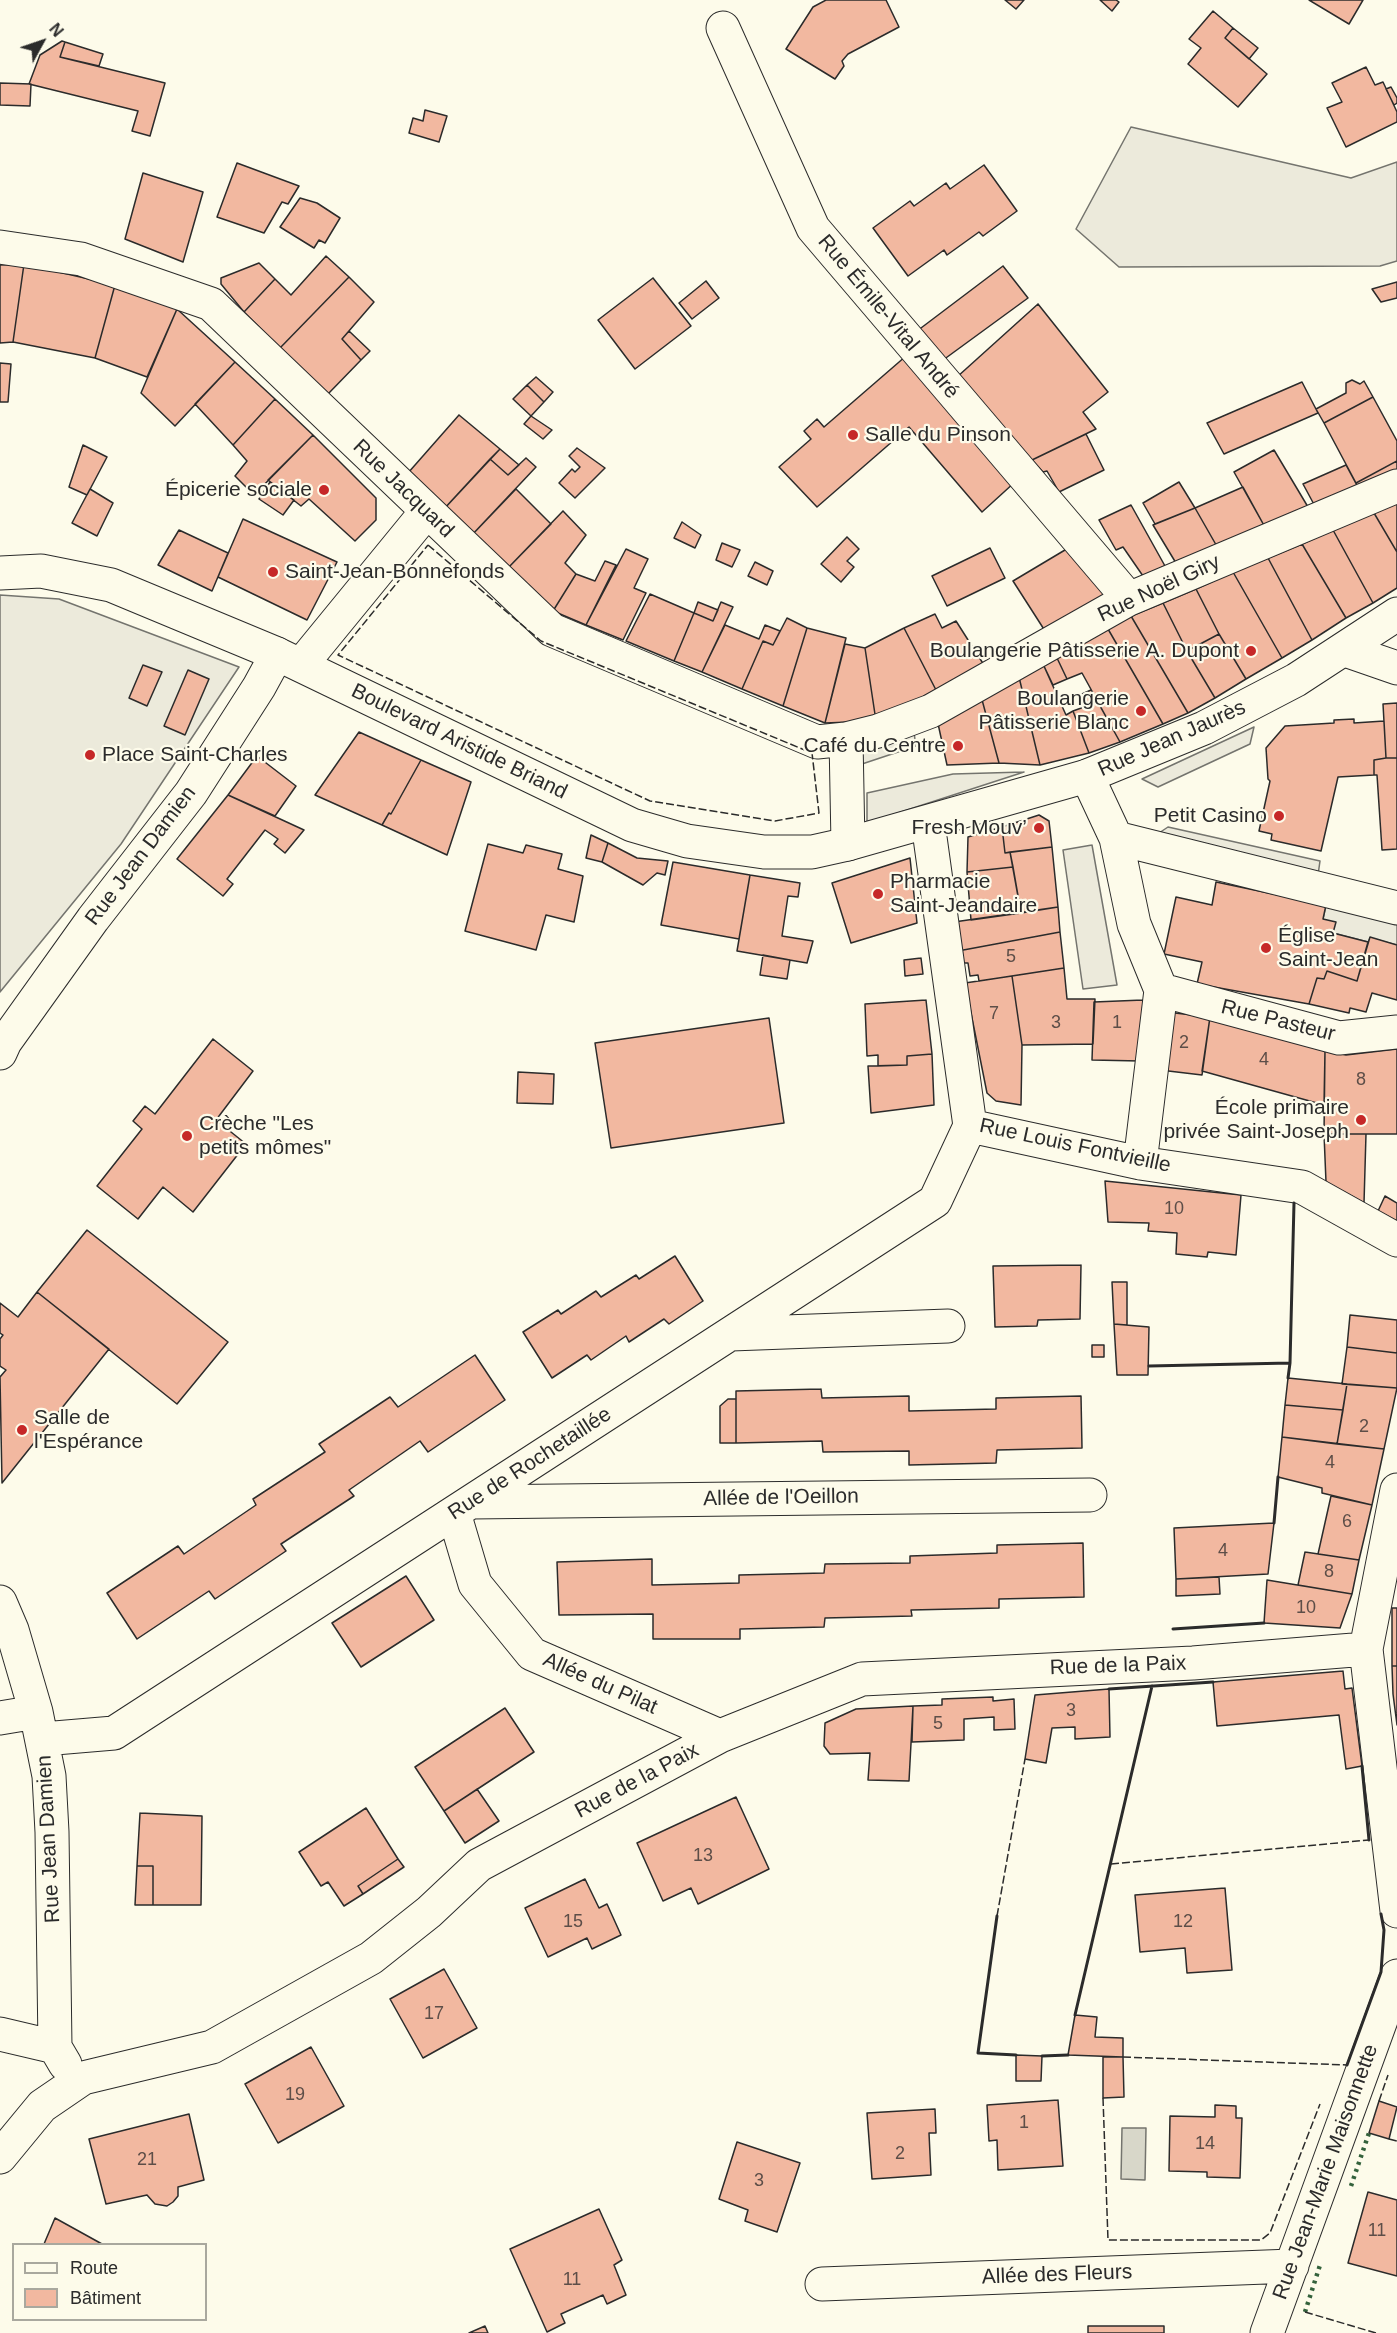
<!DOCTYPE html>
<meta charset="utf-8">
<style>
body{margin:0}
#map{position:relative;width:1397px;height:2333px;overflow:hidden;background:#fdfbea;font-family:Arial,sans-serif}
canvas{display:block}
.legend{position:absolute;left:12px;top:2243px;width:195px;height:78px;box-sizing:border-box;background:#fdfbea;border:2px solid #a9a89e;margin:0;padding:8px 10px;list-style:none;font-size:18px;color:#2b2b2b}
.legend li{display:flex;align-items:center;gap:12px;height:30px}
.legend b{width:30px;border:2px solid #a9a89e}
.north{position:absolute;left:12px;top:12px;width:60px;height:60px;-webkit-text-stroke:4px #fdfbea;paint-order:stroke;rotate:50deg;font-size:16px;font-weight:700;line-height:24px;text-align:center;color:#2b2b2b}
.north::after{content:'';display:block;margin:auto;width:21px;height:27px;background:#2b2b2b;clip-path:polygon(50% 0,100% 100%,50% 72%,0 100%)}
</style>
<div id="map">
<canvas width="1397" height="2333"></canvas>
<ul class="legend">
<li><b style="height:8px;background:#fdfbea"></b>Route</li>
<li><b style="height:16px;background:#f2b8a0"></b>Bâtiment</li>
</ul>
<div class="north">N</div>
</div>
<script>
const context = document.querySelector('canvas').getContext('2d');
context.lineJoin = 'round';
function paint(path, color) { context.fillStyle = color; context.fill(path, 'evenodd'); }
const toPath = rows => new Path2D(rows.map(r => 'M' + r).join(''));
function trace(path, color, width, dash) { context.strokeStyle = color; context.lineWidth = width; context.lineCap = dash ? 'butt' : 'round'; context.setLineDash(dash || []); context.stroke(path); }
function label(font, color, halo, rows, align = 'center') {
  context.font = font + ' Arial,sans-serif'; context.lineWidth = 4.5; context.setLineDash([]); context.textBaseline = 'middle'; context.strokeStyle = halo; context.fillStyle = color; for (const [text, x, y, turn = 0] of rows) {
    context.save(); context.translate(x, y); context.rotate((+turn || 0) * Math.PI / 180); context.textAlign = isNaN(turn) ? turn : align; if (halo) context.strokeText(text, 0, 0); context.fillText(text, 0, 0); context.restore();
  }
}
const parking = toPath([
 [1131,127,1351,178,1397,162,1397,261,1380,266,1119,267,1076,229,1131,127],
 [0,595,59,599,239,667,121,844,0,992,0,595],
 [913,726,916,746,859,765,856,747,913,726],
 [1254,727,1250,744,1158,787,1142,779,1254,727],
 [1024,772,867,823,867,793,953,774,1024,772],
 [1168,827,1320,861,1318,875,1156,835,1168,827],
 [1092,845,1117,985,1083,989,1063,850,1092,845],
 [1326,905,1397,924,1397,945,1370,938,1368,942,1333,933,1323,919,1326,905]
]);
paint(parking, '#eceadb');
trace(parking, '#74746e', 1.5);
const water = toPath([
 [1122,2128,1146,2128,1145,2180,1121,2179,1122,2128]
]);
paint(water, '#d8d7c9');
trace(water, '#74746e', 1.5);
const building = toPath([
 [826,0,886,0,899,27,848,54,842,61,844,66,835,79,786,49,813,7,826,0],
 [1005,0,1024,0,1016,9,1005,0],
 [1100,0,1116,0,1119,2,1112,11,1100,0],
 [1309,0,1363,0,1349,24,1309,0],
 [1213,11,1233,28,1225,38,1267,74,1238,107,1188,64,1201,48,1189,39,1213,11],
 [1233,28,1258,48,1249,59,1225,38,1233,28],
 [62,41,65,42,60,57,165,83,150,136,132,131,138,111,29,84,40,55,62,41],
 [65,42,103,54,99,66,60,57,65,42],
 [1366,67,1375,85,1383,82,1397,112,1397,122,1346,147,1327,108,1342,102,1332,83,1366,67],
 [0,83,31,84,30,106,0,105,0,83],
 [1391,87,1397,98,1397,103,1394,105,1386,89,1391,87],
 [425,110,447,116,439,142,409,133,413,118,423,121,425,110],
 [237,163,299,186,288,204,282,202,264,233,217,217,237,163],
 [984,165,1017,211,983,236,979,232,947,255,944,250,908,276,873,228,910,201,914,206,946,183,950,189,984,165],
 [143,173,203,192,183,262,125,239,143,173],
 [300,198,317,203,340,218,325,243,319,240,314,248,280,227,300,198],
 [326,256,349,277,280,348,244,312,275,279,291,295,326,256],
 [259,263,275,279,244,312,221,284,221,278,259,263],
 [24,264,115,285,95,358,13,342,24,264],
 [24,264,13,342,0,343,0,265,24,264],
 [1003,266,1028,298,939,363,917,331,1003,266],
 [349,277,374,302,342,339,361,360,328,394,280,348,349,277],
 [653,278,691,326,635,369,598,320,653,278],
 [706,281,719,298,692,319,679,303,706,281],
 [1397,282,1397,298,1381,302,1372,289,1397,282],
 [115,285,177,309,147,377,95,358,115,285],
 [1038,304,1108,392,1083,412,1096,429,1032,460,957,377,1038,304],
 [177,309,235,362,175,426,141,393,177,309],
 [349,331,370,351,361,360,342,339,349,331],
 [906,356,1015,482,982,512,909,427,817,507,779,467,811,439,804,431,817,419,824,427,906,356],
 [235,362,275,399,233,445,195,404,235,362],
 [0,363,11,364,8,402,0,402,0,363],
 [536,377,553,392,544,402,527,385,536,377],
 [1352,380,1360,384,1364,381,1373,397,1324,423,1316,409,1346,393,1346,383,1352,380],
 [1302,382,1318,413,1224,454,1207,423,1302,382],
 [527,385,544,402,531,416,513,399,527,385],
 [1373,397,1397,441,1397,461,1356,483,1324,423,1373,397],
 [275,399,313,435,254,495,235,476,247,461,233,445,275,399],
 [459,415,500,449,444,509,408,473,459,415],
 [531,416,552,430,543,439,524,424,531,416],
 [1086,434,1104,470,1059,492,1047,471,1043,472,1032,460,1086,434],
 [313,435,376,498,376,520,355,541,309,499,301,506,268,480,313,435],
 [83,445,107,457,87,495,69,487,83,445],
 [577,448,605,468,575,498,559,483,572,469,575,472,580,467,569,456,577,448],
 [500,449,519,465,508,475,490,459,500,449],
 [1274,450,1311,512,1266,529,1234,472,1274,450],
 [526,458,536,467,471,536,443,510,490,459,508,475,526,458],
 [1397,461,1397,471,1360,491,1356,483,1397,461],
 [1346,465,1360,491,1317,510,1303,484,1346,465],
 [270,482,294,500,283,515,259,499,270,482],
 [1179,482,1195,508,1155,524,1143,503,1179,482],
 [1243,487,1266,529,1219,550,1195,508,1243,487],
 [90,489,113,503,97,536,72,523,90,489],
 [516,489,551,524,507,569,471,536,516,489],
 [1397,497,1397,552,1374,513,1397,497],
 [1131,505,1165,566,1143,576,1123,547,1116,550,1099,520,1131,505],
 [1195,508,1219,550,1179,568,1153,525,1195,508],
 [563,511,586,535,565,563,576,574,553,611,507,569,563,511],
 [1374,513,1397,552,1397,588,1373,603,1333,530,1374,513],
 [243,519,337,562,307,620,218,577,243,519],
 [682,522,701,535,695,548,674,538,682,522],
 [179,530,228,553,212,591,158,565,179,530],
 [1333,530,1373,603,1346,618,1302,544,1333,530],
 [847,537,859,549,847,561,854,567,841,582,821,564,847,537],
 [722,543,740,550,732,567,716,560,722,543],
 [1302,544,1346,618,1312,640,1268,558,1302,544],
 [1070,547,1111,600,1047,634,1013,581,1070,547],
 [990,548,1005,578,947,606,932,576,990,548],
 [626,549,648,559,634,588,646,593,623,640,586,625,626,549],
 [1268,558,1312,640,1282,658,1233,572,1268,558],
 [605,561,616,565,586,625,553,611,576,574,595,581,605,561],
 [755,562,773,571,767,585,748,576,755,562],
 [1233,572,1282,658,1246,679,1219,634,1196,589,1233,572],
 [1196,589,1219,634,1187,651,1163,603,1196,589],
 [650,594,694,613,674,661,626,641,650,594],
 [698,602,718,610,713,621,694,613,698,602],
 [721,602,733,607,702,672,674,661,694,613,713,621,721,602],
 [1163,603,1187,651,1215,698,1188,713,1131,616,1163,603],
 [935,614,942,628,956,621,984,665,936,690,904,628,935,614],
 [1131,616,1188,713,1163,724,1108,629,1131,616],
 [787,618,807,628,783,706,742,689,763,641,773,645,787,618],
 [725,625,759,639,765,625,780,631,773,645,763,641,742,689,702,672,725,625],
 [807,628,846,638,825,723,783,706,807,628],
 [904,628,936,690,876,721,865,648,904,628],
 [1108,629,1163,724,1120,742,1082,673,1067,679,1057,658,1108,629],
 [1219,634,1246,679,1215,698,1187,651,1219,634],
 [845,644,865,648,876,721,825,723,845,644],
 [1057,658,1067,679,1053,685,1043,664,1057,658],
 [1043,664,1066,715,1073,711,1089,753,1040,765,1019,677,1043,664],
 [143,665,162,672,147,706,129,698,143,665],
 [188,670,209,679,185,735,164,726,188,670],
 [1019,677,1040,765,999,763,981,696,1019,677],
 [1091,690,1120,742,1089,753,1073,711,1084,707,1082,694,1091,690],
 [981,696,999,763,947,765,937,719,981,696],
 [1397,703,1397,758,1386,758,1383,704,1397,703],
 [1354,719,1354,723,1384,721,1386,758,1374,760,1374,775,1338,777,1321,851,1271,840,1272,834,1259,831,1270,781,1268,779,1266,748,1285,726,1334,723,1334,720,1354,719],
 [359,732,421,760,391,814,389,813,382,825,315,795,359,732],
 [257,756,296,786,275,816,228,795,257,756],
 [1386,758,1397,758,1397,849,1382,850,1377,775,1374,775,1374,760,1386,758],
 [421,760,471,782,447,855,382,825,389,813,391,814,421,760],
 [228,795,304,830,285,853,274,844,278,839,265,830,227,879,233,884,223,896,177,859,228,795],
 [1039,815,1049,821,1052,847,1005,853,1002,827,1039,815],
 [1002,827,1005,853,1010,852,1013,867,967,872,968,837,1002,827],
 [591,835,608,843,602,862,586,858,591,835],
 [608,843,637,858,668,861,665,875,657,873,643,885,602,862,608,843],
 [488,844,523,853,526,845,562,854,558,869,583,876,574,922,546,915,536,950,465,931,488,844],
 [1052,847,1058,907,1021,913,1010,852,1052,847],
 [910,858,917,923,851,943,832,883,910,858],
 [673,862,750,875,739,939,661,925,673,862],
 [1013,867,1021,913,971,920,967,872,1013,867],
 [750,875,800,883,798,897,788,896,782,936,813,941,807,963,737,951,750,875],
 [1216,882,1326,905,1323,919,1336,922,1333,933,1368,942,1357,981,1327,971,1324,979,1317,978,1309,1004,1197,984,1202,962,1164,954,1176,897,1212,905,1216,882],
 [1058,907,1060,932,958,951,954,922,1058,907],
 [1060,932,1064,968,979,981,978,975,970,976,968,963,961,963,958,951,1060,932],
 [1370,937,1397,945,1397,1000,1372,993,1366,1012,1350,1008,1349,1013,1309,1004,1317,978,1324,979,1327,971,1357,981,1370,937],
 [763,955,790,960,787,979,760,975,763,955],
 [921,958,923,974,905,976,904,960,921,958],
 [1064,968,1067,999,1095,999,1093,1044,1022,1045,1012,976,1064,968],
 [1012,976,1022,1045,1021,1105,996,1101,987,1093,965,983,1012,976],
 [926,1000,932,1054,907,1056,907,1065,878,1066,878,1055,867,1056,865,1004,926,1000],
 [1143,1000,1140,1061,1092,1060,1094,1002,1143,1000],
 [1166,1012,1210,1017,1202,1075,1160,1070,1166,1012],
 [1210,1017,1325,1050,1324,1105,1202,1071,1210,1017],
 [769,1018,784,1123,611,1148,595,1043,769,1018],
 [213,1039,253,1071,216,1120,246,1144,193,1212,163,1187,138,1219,97,1186,142,1129,133,1121,145,1106,155,1114,213,1039],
 [1397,1049,1397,1134,1324,1134,1325,1050,1346,1055,1397,1049],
 [932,1054,934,1105,871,1113,868,1066,907,1065,907,1056,932,1054],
 [518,1072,554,1074,553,1104,517,1103,518,1072],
 [1324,1134,1366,1134,1364,1203,1326,1182,1324,1134],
 [1105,1181,1241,1195,1236,1255,1208,1252,1207,1257,1176,1254,1177,1233,1148,1231,1149,1223,1108,1222,1105,1181],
 [1385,1196,1397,1203,1397,1221,1378,1211,1385,1196],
 [87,1230,228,1342,177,1404,37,1292,87,1230],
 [675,1256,703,1301,669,1324,664,1319,629,1342,626,1336,591,1360,587,1355,552,1378,523,1332,558,1310,561,1314,596,1291,601,1297,636,1275,639,1279,675,1256],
 [1081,1265,1080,1319,1038,1320,1037,1326,995,1327,993,1266,1081,1265],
 [1112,1282,1127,1282,1127,1325,1114,1324,1112,1282],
 [37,1292,109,1349,2,1483,0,1377,6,1370,0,1366,0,1339,3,1335,0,1333,0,1303,18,1317,37,1292],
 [1350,1315,1397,1320,1397,1353,1347,1347,1350,1315],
 [1114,1324,1149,1327,1148,1375,1117,1375,1114,1324],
 [1092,1345,1104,1345,1104,1357,1092,1357,1092,1345],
 [1347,1347,1397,1353,1397,1388,1342,1384,1347,1347],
 [475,1355,505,1400,428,1452,420,1441,349,1490,354,1496,281,1544,286,1551,215,1599,209,1591,137,1639,107,1593,178,1546,184,1554,256,1505,253,1499,325,1452,319,1444,390,1397,398,1407,475,1355],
 [1288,1378,1347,1384,1343,1410,1285,1405,1288,1378],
 [1347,1384,1397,1388,1384,1449,1337,1444,1347,1384],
 [821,1389,822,1398,909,1396,909,1411,996,1409,996,1398,1081,1396,1082,1448,997,1450,996,1463,909,1465,909,1451,823,1452,822,1441,736,1443,736,1391,821,1389],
 [728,1399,736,1399,736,1443,720,1443,720,1406,728,1399],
 [1285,1405,1343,1410,1337,1444,1282,1437,1285,1405],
 [1282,1437,1384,1449,1372,1505,1322,1493,1322,1488,1278,1477,1282,1437],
 [1331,1496,1372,1505,1359,1560,1318,1554,1331,1496],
 [1274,1523,1268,1574,1176,1579,1174,1528,1274,1523],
 [1083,1543,1084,1597,999,1599,999,1608,911,1610,912,1616,825,1618,824,1627,740,1629,740,1639,653,1639,653,1614,559,1615,557,1562,652,1559,652,1585,739,1583,739,1575,824,1573,825,1564,910,1563,910,1556,997,1553,997,1545,1083,1543],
 [1305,1552,1359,1560,1352,1594,1298,1585,1305,1552],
 [406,1576,434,1620,361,1667,332,1623,406,1576],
 [1219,1577,1220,1594,1176,1596,1176,1579,1219,1577],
 [1267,1580,1352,1594,1340,1628,1264,1623,1267,1580],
 [1392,1608,1397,1608,1397,1666,1392,1666,1392,1608],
 [1392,1666,1397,1666,1397,1725,1393,1694,1392,1666],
 [1343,1671,1345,1689,1352,1688,1362,1766,1346,1769,1339,1715,1217,1726,1213,1682,1343,1671],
 [1109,1689,1110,1737,1075,1739,1075,1727,1052,1728,1046,1763,1025,1759,1035,1695,1109,1689],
 [993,1697,993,1701,1014,1699,1015,1729,994,1730,994,1717,964,1719,964,1740,912,1742,913,1706,942,1705,942,1699,993,1697],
 [913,1706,909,1781,868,1780,870,1753,830,1754,824,1746,825,1723,856,1709,913,1706],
 [505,1708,534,1752,444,1811,415,1767,505,1708],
 [477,1789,499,1821,465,1843,444,1811,477,1789],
 [736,1797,769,1869,698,1904,691,1888,663,1901,637,1843,736,1797],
 [366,1808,398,1859,358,1886,363,1894,344,1906,328,1882,321,1886,299,1852,366,1808],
 [140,1813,202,1816,201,1905,153,1905,153,1866,137,1866,140,1813],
 [398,1859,404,1867,363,1894,358,1886,398,1859],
 [137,1866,153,1866,153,1905,135,1905,137,1866],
 [585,1879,599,1908,607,1904,621,1935,592,1949,587,1938,548,1957,525,1908,585,1879],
 [1225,1888,1232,1970,1187,1973,1185,1948,1140,1952,1135,1895,1225,1888],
 [444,1969,477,2028,423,2058,390,1999,444,1969],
 [1075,2015,1097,2017,1095,2037,1123,2038,1123,2057,1068,2055,1075,2015],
 [311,2047,344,2106,278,2143,245,2084,311,2047],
 [1016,2055,1042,2056,1041,2081,1016,2081,1016,2055],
 [1103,2057,1123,2057,1124,2097,1103,2098,1103,2057],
 [1058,2100,1063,2166,998,2170,997,2140,989,2141,987,2105,1058,2100],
 [1379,2101,1397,2107,1389,2139,1369,2133,1379,2101],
 [1215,2105,1236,2106,1236,2118,1242,2118,1240,2178,1207,2177,1207,2172,1169,2171,1170,2116,1215,2117,1215,2105],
 [935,2109,936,2133,929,2133,931,2175,872,2179,867,2113,935,2109],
 [189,2114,204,2180,178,2187,178,2196,173,2202,167,2206,155,2204,147,2195,106,2204,89,2139,189,2114],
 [737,2142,800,2163,777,2232,745,2221,748,2210,719,2199,737,2142],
 [1368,2192,1397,2200,1397,2276,1348,2263,1368,2192],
 [599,2209,622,2260,614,2265,626,2295,607,2304,603,2295,561,2314,565,2323,547,2332,510,2249,599,2209],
 [55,2218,102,2244,44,2244,55,2218],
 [485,2326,488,2333,469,2333,485,2326],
 [1088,2326,1164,2326,1164,2333,1088,2333,1088,2326]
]);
paint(building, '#f2b8a0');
trace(building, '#2b2b2b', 1.5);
const minor = toPath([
 [723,28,813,228,1129,599],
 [0,247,81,259,211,304,552,630,817,742,846,739,878,731,931,711,1129,599,1397,486],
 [1345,650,1397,668],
 [301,665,427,511],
 [846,739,848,844],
 [1087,776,1116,838,1397,908],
 [928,823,970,1126,1140,1163,1302,1187,1397,1240],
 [1116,838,1134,924,1161,990,1140,1163],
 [1161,990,1339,1038,1397,1032],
 [0,1053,5,1042,93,919,191,793,259,687,277,654],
 [731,1334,948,1326],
 [1397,1490,1366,1649,1397,1911],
 [471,1502,1090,1495],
 [454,1513,475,1584,532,1654,720,1736],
 [0,1602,12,1630,36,1712,49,1776,52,1832,55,2047],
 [0,1718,36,1712],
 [43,1739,114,1733,935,1201,970,1126],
 [0,2034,55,2047,65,2064],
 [0,2157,42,2106,83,2078,212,2047,371,1958,429,1912,479,1865,720,1736,862,1679,1193,1663,1366,1649],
 [822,2284,1292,2266],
 [1267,2333,1397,1976]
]);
const secondary = toPath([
 [0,573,41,571,111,585,277,654,632,825,687,841,764,852,812,852,848,844,1087,776,1204,728,1296,680,1397,614]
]);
trace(minor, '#2b2b2b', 35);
trace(secondary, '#2b2b2b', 35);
trace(minor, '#fdfbea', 33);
trace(secondary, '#fdfbea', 33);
trace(toPath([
 [1351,2186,1369,2133],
 [1305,2312,1321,2262]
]), '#34623c', 4.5, [3, 4.5]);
trace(toPath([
 [428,545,541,641,812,753,819,813,775,821,650,801,338,655,428,545],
 [1111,1864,1369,1840],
 [997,1916,1025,1759],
 [1123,2057,1347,2065],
 [1103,2098,1108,2240,1261,2240,1270,2233,1320,2104],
 [1379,2101,1388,2075],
 [1389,2139,1397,2141],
 [1305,2312,1376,2333]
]), '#2b2b2b', 1.5, [8, 3]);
trace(toPath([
 [1290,1363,1294,1203],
 [1149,1366,1290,1363,1288,1378],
 [1274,1523,1278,1477],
 [1173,1629,1264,1623],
 [1109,1689,1213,1682],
 [1362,1766,1369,1840],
 [997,1916,978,2053,1016,2055],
 [1075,2015,1152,1686],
 [1042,2056,1068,2055],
 [1347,2065,1381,1972,1384,1930,1381,1914]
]), '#2b2b2b', 3);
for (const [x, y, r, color] of [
 [853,435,6,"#c62828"],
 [324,490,6,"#c62828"],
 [273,572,6,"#c62828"],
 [1251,651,6,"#c62828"],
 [1141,711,6,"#c62828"],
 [958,746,6,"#c62828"],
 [90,755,6,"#c62828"],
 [1279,816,6,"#c62828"],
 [1039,828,6,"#c62828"],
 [878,894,6,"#c62828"],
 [1266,948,6,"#c62828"],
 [1361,1120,6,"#c62828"],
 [187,1136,6,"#c62828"],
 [22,1430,6,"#c62828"]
]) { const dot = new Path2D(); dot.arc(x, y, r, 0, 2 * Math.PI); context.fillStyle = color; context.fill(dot); trace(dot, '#fdfbea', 2); }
label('18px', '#5d4e48', null, [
 ["5",1011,957],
 ["7",994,1014],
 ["3",1056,1023],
 ["1",1117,1023],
 ["2",1184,1043],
 ["4",1264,1060],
 ["8",1361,1080],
 ["10",1174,1209],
 ["2",1364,1427],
 ["4",1330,1463],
 ["6",1347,1522],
 ["4",1223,1551],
 ["8",1329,1572],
 ["10",1306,1608],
 ["3",1071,1711],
 ["5",938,1724],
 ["13",703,1856],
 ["15",573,1922],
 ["12",1183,1922],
 ["17",434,2014],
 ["19",295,2095],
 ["1",1024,2123],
 ["14",1205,2144],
 ["2",900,2154],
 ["21",147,2160],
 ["3",759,2181],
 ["11",1377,2231],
 ["11",572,2280]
]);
label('21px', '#2b2b2b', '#fdfbea', [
 ["Rue Émile-Vital André",888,317,50],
 ["Rue Jacquard",403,489,44],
 ["Rue Noël Giry",1159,589,-25],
 ["Rue Jean Jaurès",1172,739,-24],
 ["Boulevard Aristide Briand",459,742,26],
 ["Rue Jean Damien",141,856,-53],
 ["Rue Pasteur",1278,1021,14],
 ["Rue Louis Fontvieille",1075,1146,12],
 ["Rue de Rochetaillée",530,1464,-33],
 ["Allée de l'Oeillon",781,1498,-1],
 ["Rue de la Paix",1118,1666,-2],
 ["Allée du Pilat",600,1684,24],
 ["Rue de la Paix",637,1781,-28],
 ["Rue Jean Damien",49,1839,-93],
 ["Rue Jean-Marie Maisonnette",1326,2172,-70],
 ["Allée des Fleurs",1057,2275,-2]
]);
label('21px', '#2b2b2b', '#fdfbea', [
 ["Salle du Pinson",865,435],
 ["Épicerie sociale",312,490,"right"],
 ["Saint-Jean-Bonnefonds",285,572],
 ["Boulangerie Pâtisserie A. Dupont",1239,651,"right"],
 ["Boulangerie",1129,699,"right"],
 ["Pâtisserie Blanc",1129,723,"right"],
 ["Café du Centre",946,746,"right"],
 ["Place Saint-Charles",102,755],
 ["Petit Casino",1267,816,"right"],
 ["Fresh Mouv’",1027,828,"right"],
 ["Pharmacie",890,882],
 ["Saint-Jeandaire",890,906],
 ["Église",1278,936],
 ["Saint-Jean",1278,960],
 ["École primaire",1349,1108,"right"],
 ["privée Saint-Joseph",1349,1132,"right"],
 ["Crèche \"Les",199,1124],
 ["petits mômes\"",199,1148],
 ["Salle de",34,1418],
 ["l'Espérance",34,1442]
], 'left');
</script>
